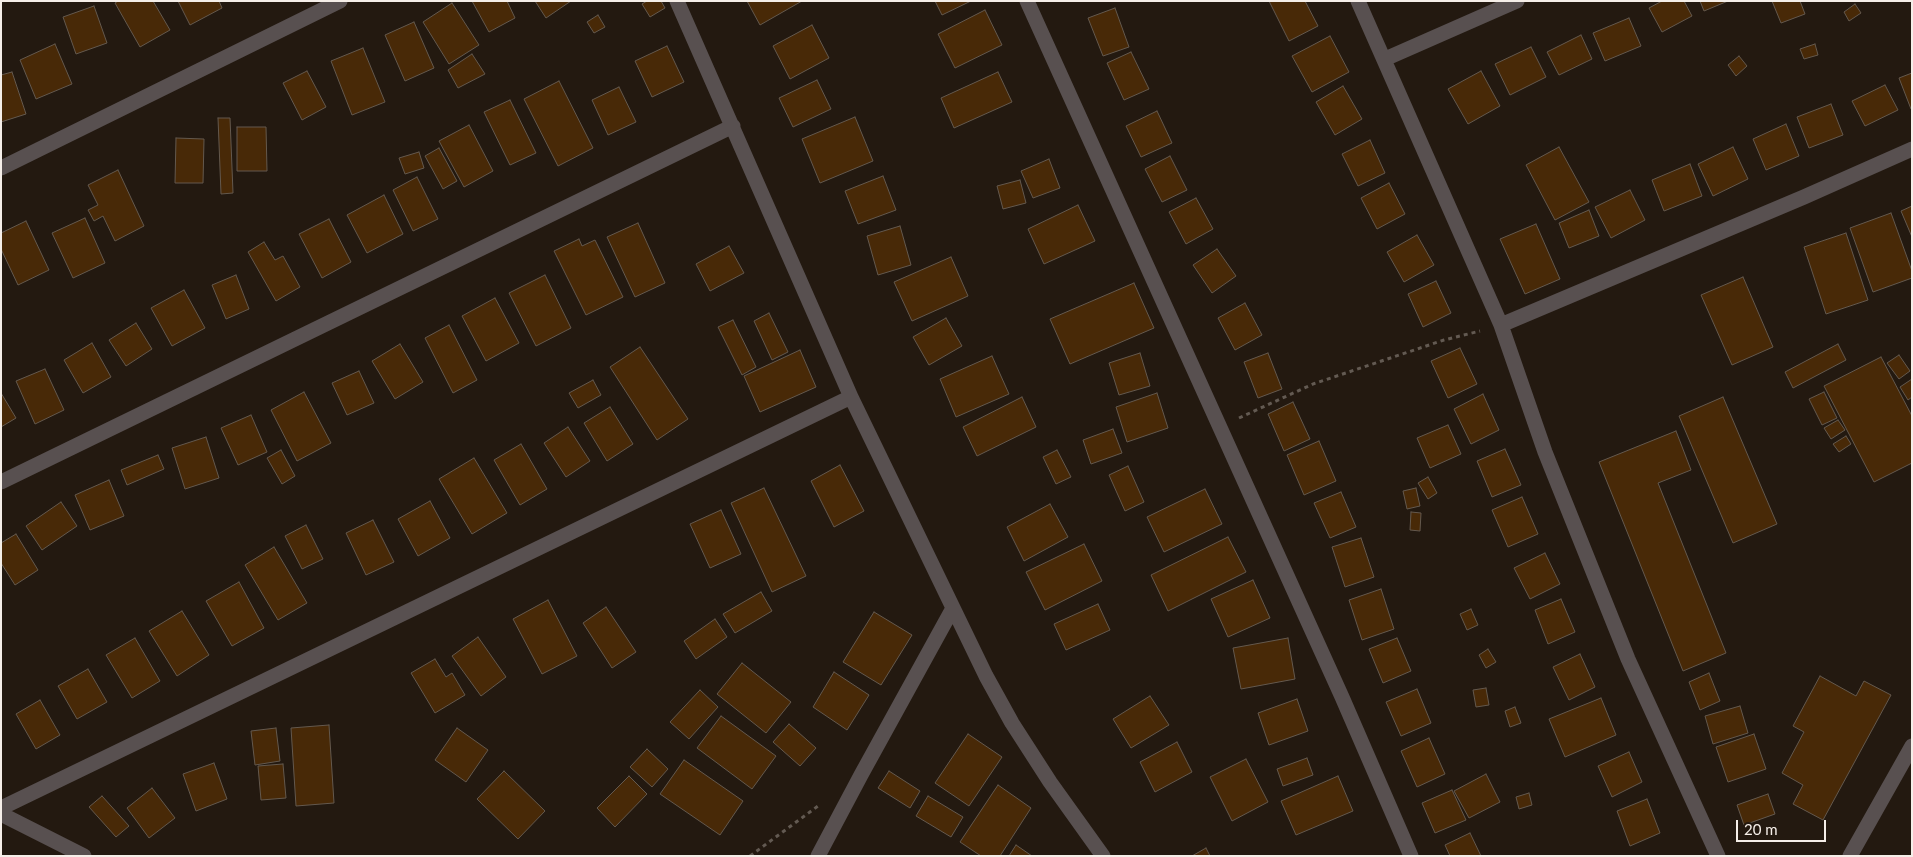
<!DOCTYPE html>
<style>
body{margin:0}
#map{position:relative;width:1913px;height:857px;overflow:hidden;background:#231910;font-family:Lato,sans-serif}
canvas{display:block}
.frame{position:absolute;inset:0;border:2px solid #f5eee8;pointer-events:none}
.scale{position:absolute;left:1736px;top:820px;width:90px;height:22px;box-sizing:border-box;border:2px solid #f5eee8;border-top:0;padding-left:6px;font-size:15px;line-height:18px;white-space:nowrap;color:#f5eee8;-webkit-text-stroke:4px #231910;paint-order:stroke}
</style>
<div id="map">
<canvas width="1913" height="857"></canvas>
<div class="frame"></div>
<div class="scale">20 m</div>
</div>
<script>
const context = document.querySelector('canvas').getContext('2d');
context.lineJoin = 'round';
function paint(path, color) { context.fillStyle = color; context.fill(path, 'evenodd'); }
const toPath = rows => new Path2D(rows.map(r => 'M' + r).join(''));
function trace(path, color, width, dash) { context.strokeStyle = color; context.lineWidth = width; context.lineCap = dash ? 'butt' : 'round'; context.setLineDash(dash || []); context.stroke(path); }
const building = toPath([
 [118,1,153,1,170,30,140,47,115,3,118,1],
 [178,1,219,1,222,8,190,25,178,1],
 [472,1,507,1,515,18,489,32,472,1],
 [535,1,571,1,546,18,535,1],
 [647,1,661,1,665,8,650,17,642,4,647,1],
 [747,1,802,1,760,25,747,1],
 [935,1,971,1,942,15,935,1],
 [1269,1,1305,1,1318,26,1289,41,1269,1],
 [1662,1,1684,1,1692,16,1662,32,1649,8,1662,1],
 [1700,1,1728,1,1704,11,1700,1],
 [1772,1,1800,1,1805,14,1781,23,1772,1],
 [452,3,479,45,449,64,423,22,452,3],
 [1855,4,1861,13,1849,21,1844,12,1855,4],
 [94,6,107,43,76,54,63,17,94,6],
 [1115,8,1129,47,1103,56,1088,18,1115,8],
 [985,10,1002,45,955,68,938,34,985,10],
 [598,15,605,27,594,33,587,22,598,15],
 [1629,18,1641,46,1605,61,1593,33,1629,18],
 [414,22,434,68,405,81,385,35,414,22],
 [812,25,829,58,790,79,773,46,812,25],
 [1581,35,1592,59,1559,75,1547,52,1581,35],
 [1330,36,1349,72,1312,92,1292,56,1330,36],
 [55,44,72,84,36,99,20,60,55,44],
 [1815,44,1818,55,1804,59,1800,49,1815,44],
 [667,46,684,82,652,97,635,61,667,46],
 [1531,47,1546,77,1510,95,1495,64,1531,47],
 [363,48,385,102,352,115,331,61,363,48],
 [1131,52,1149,89,1124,100,1107,63,1131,52],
 [472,54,485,74,458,88,448,70,472,54],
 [1739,56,1747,66,1736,76,1728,65,1739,56],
 [307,71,326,107,302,120,283,83,307,71],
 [1481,71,1500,106,1468,124,1448,89,1481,71],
 [12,72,26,114,1,122,1,75,12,72],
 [998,72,1012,102,954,128,941,98,998,72],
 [1912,73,1912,109,1911,109,1899,78,1912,73],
 [817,80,831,109,793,127,779,98,817,80],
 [559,81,593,148,558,166,524,99,559,81],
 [1885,85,1898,110,1865,126,1852,101,1885,85],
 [1343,86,1362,119,1335,135,1316,102,1343,86],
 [619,87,636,122,608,135,592,100,619,87],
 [510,100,536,153,510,165,484,112,510,100],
 [1831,104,1843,135,1809,148,1797,117,1831,104],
 [1157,111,1172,143,1141,157,1126,126,1157,111],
 [855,117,873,161,820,183,802,139,855,117],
 [218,118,230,118,233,193,221,194,218,118],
 [1786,124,1799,156,1766,170,1753,139,1786,124],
 [469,125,493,171,464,187,439,141,469,125],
 [237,127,266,127,267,171,237,171,237,127],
 [176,138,204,139,203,183,175,183,176,138],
 [1370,140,1385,173,1358,186,1342,154,1370,140],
 [1559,147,1589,202,1555,220,1526,165,1559,147],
 [1733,147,1748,179,1713,196,1698,164,1733,147],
 [439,148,457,181,443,189,425,156,439,148],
 [419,152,424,168,405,174,399,158,419,152],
 [1170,156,1187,190,1162,202,1145,169,1170,156],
 [1049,159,1060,188,1033,198,1021,171,1049,159],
 [1690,164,1702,196,1664,211,1652,180,1690,164],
 [118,170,144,226,115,241,103,216,94,221,88,210,98,205,88,185,118,170],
 [883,176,896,210,858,224,845,191,883,176],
 [417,177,438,219,413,231,393,190,417,177],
 [1020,180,1026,203,1003,209,997,186,1020,180],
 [1389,183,1405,214,1377,229,1361,198,1389,183],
 [1630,190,1645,220,1611,238,1595,207,1630,190],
 [384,195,403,234,367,253,347,215,384,195],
 [1196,198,1213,229,1186,244,1169,212,1196,198],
 [1078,205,1095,241,1044,264,1028,229,1078,205],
 [1912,206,1912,237,1901,211,1912,206],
 [1589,210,1599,236,1569,248,1559,223,1589,210],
 [1891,213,1912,271,1912,278,1873,292,1850,228,1891,213],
 [85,218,105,263,73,278,52,233,85,218],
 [329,219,351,262,322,278,299,234,329,219],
 [26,221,49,270,18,285,1,249,1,233,26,221],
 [638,223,665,283,635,297,607,237,638,223],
 [1536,224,1560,279,1525,294,1500,239,1536,224],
 [900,226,911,265,878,275,867,236,900,226],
 [1846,233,1868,300,1826,314,1804,247,1846,233],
 [1417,235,1434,265,1404,282,1387,252,1417,235],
 [579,239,582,246,595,240,623,297,586,315,554,251,579,239],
 [264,242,275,260,283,256,300,287,276,301,248,252,264,242],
 [729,246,744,273,710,291,696,264,729,246],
 [1217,249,1236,276,1212,293,1193,265,1217,249],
 [951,257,968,296,912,321,894,282,951,257],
 [236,275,249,309,226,319,212,285,236,275],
 [545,275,571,328,536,346,509,293,545,275],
 [1743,277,1773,347,1732,365,1701,295,1743,277],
 [1436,281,1451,313,1423,327,1408,294,1436,281],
 [1134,283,1154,328,1070,364,1050,319,1134,283],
 [184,290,205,328,172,346,151,308,184,290],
 [495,298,519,343,486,361,462,316,495,298],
 [1245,303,1262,335,1235,350,1218,318,1245,303],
 [769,313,788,352,772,360,754,321,769,313],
 [946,318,962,346,929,365,913,337,946,318],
 [733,320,756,367,742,375,718,327,733,320],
 [136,323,152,349,126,366,109,340,136,323],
 [449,325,477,380,453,393,425,338,449,325],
 [92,343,111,377,83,393,64,360,92,343],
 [400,344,423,382,395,399,372,361,400,344],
 [1838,344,1846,360,1793,388,1785,372,1838,344],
 [640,347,688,419,657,440,610,367,640,347],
 [1460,348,1477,384,1448,398,1431,361,1460,348],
 [800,350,816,387,760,412,744,376,800,350],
 [1140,353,1150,386,1119,395,1109,363,1140,353],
 [1268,353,1282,389,1258,398,1244,362,1268,353],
 [1899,355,1910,371,1899,379,1887,363,1899,355],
 [992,356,1009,394,956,417,940,379,992,356],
 [1881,357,1912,416,1912,463,1874,482,1824,386,1881,357],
 [45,369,64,410,35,424,16,381,45,369],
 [359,371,374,403,347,415,332,383,359,371],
 [1912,379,1912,397,1908,400,1900,387,1912,379],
 [593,380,601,395,578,408,569,393,593,380],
 [304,392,331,443,297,461,271,410,304,392],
 [1824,392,1837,418,1822,425,1809,399,1824,392],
 [1,393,16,418,1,427,1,393],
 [1157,393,1168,428,1127,442,1116,407,1157,393],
 [1483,394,1499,430,1471,444,1454,409,1483,394],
 [1022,397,1036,427,977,456,963,427,1022,397],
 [1723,397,1777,524,1733,543,1679,416,1723,397],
 [1293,402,1310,439,1284,451,1268,414,1293,402],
 [610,407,633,444,607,461,584,423,610,407],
 [251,415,267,452,238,465,221,428,251,415],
 [1838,420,1845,430,1831,439,1824,428,1838,420],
 [1448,425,1461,454,1430,468,1417,438,1448,425],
 [568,427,590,461,566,477,544,443,568,427],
 [1113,429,1122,453,1091,464,1083,440,1113,429],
 [1676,431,1691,470,1658,483,1726,653,1683,671,1599,462,1676,431],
 [1846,436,1851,444,1839,452,1833,444,1846,436],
 [206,437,219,478,185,489,172,448,206,437],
 [1319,441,1336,481,1304,495,1287,455,1319,441],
 [521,444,547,489,520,505,494,460,521,444],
 [1505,449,1521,485,1492,497,1477,461,1505,449],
 [281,450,295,476,282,484,267,458,281,450],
 [1057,450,1071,477,1056,484,1043,457,1057,450],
 [158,455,164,469,127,485,121,470,158,455],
 [474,458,507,513,472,534,439,479,474,458],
 [840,465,864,511,834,527,811,481,840,465],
 [1128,466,1144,502,1125,511,1109,475,1128,466],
 [1428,477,1437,493,1428,499,1418,483,1428,477],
 [109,480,124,516,90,530,75,495,109,480],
 [764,488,806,576,772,592,731,503,764,488],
 [1416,488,1420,506,1407,509,1403,491,1416,488],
 [1205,489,1222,524,1164,552,1147,517,1205,489],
 [1341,492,1356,527,1330,538,1314,503,1341,492],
 [1522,497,1538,534,1508,547,1492,510,1522,497],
 [430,501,450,538,418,556,398,519,430,501],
 [61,502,77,526,42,550,26,526,61,502],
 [1050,504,1068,537,1024,561,1007,527,1050,504],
 [721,510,741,554,710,568,690,524,721,510],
 [1411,512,1421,513,1420,531,1410,530,1411,512],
 [373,520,394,562,366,575,346,533,373,520],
 [306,525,323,559,302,569,285,536,306,525],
 [16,534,38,570,15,585,1,563,1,543,16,534],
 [1228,537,1246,572,1168,611,1151,575,1228,537],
 [1361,538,1374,577,1345,587,1332,547,1361,538],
 [1084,544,1102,581,1045,610,1026,572,1084,544],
 [274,547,307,603,278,620,245,565,274,547],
 [1545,553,1560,584,1530,599,1514,568,1545,553],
 [1253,580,1270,618,1228,637,1211,599,1253,580],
 [239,582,264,628,232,646,206,601,239,582],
 [1381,589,1394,629,1362,640,1349,600,1381,589],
 [761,592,772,611,735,633,723,614,761,592],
 [1561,599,1575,632,1548,644,1535,610,1561,599],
 [548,600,577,656,542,674,513,619,548,600],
 [1098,604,1110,630,1066,650,1054,624,1098,604],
 [606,607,636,652,612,668,583,623,606,607],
 [1471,609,1478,625,1467,630,1460,614,1471,609],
 [182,611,209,655,177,676,149,631,182,611],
 [874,612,912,635,881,685,843,662,874,612],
 [715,619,727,637,696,659,684,641,715,619],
 [478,637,506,677,481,696,452,656,478,637],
 [135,638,160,681,132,698,106,655,135,638],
 [1288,638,1295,679,1241,689,1233,648,1288,638],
 [1397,638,1411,671,1383,683,1369,649,1397,638],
 [1488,649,1496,662,1486,668,1479,655,1488,649],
 [1580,654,1595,687,1569,700,1553,667,1580,654],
 [435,659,446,677,452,673,465,695,435,713,411,673,435,659],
 [742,663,791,702,766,733,717,694,742,663],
 [88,669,107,702,77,719,58,686,88,669],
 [834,672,869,695,847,730,813,707,834,672],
 [1709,673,1720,701,1700,710,1689,682,1709,673],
 [1820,676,1856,696,1864,681,1891,695,1823,820,1793,804,1803,785,1782,773,1804,732,1793,726,1820,676],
 [1486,688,1489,705,1476,707,1473,690,1486,688],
 [1417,689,1431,723,1401,736,1386,702,1417,689],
 [700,690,718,707,689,739,670,722,700,690],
 [1150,696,1169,725,1131,748,1113,719,1150,696],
 [1601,698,1616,735,1565,757,1549,719,1601,698],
 [1297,699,1308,731,1269,745,1258,713,1297,699],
 [40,700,60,735,36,749,16,714,40,700],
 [1740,706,1748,733,1713,744,1705,716,1740,706],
 [1515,707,1521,723,1510,727,1505,711,1515,707],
 [721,716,776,756,752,789,697,748,721,716],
 [789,724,816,748,800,766,773,742,789,724],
 [329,725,334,803,296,806,291,728,329,725],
 [276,728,280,761,255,765,251,731,276,728],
 [457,728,488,750,466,782,435,760,457,728],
 [968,734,1002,757,969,806,935,783,968,734],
 [1754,734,1766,769,1728,782,1716,747,1754,734],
 [1429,738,1445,774,1417,787,1401,751,1429,738],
 [1177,742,1192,772,1155,792,1140,762,1177,742],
 [647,749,668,769,652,787,630,767,647,749],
 [1629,752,1642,782,1612,797,1598,766,1629,752],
 [1307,758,1313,775,1283,786,1277,769,1307,758],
 [1246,759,1268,802,1232,821,1210,777,1246,759],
 [684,760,743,801,720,835,660,794,684,760],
 [214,763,227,799,196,811,183,774,214,763],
 [283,764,286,798,261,800,258,766,283,764],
 [504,771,545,811,518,839,477,799,504,771],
 [889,771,920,791,910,808,878,788,889,771],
 [1486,774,1500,802,1469,818,1454,791,1486,774],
 [629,776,647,794,615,827,597,808,629,776],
 [1338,776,1353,811,1296,835,1281,801,1338,776],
 [998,785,1031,808,1000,856,981,856,960,842,998,785],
 [152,788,175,818,149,838,127,808,152,788],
 [1452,790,1466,820,1435,833,1422,803,1452,790],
 [1529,793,1532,805,1519,809,1516,797,1529,793],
 [1768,794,1775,814,1744,825,1737,805,1768,794],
 [102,796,129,826,116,837,89,807,102,796],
 [928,796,963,817,951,837,916,816,928,796],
 [1647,799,1660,833,1630,846,1617,811,1647,799],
 [1470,833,1481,856,1450,856,1445,845,1470,833],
 [1016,845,1032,856,1009,856,1016,845],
 [1206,848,1210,856,1192,856,1206,848]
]);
paint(building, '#482907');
trace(building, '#64594e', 1);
trace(toPath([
 [1239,418,1313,384,1444,340,1480,331],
 [750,856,818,806]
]), '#635a52', 3, [4, 4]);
trace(toPath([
 [677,1,851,397,986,676,1012,723,1050,782,1103,856],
 [1027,1,1342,697,1411,856],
 [1358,1,1501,325,1545,452,1628,659,1718,856],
 [1385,59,1517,1],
 [1,168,340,1],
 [1501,325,1804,197,1912,149],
 [1,482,733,126],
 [1,808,851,397],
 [1,814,84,856],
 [818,856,861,775,953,608],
 [1850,856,1912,746]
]), '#585050', 15);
</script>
